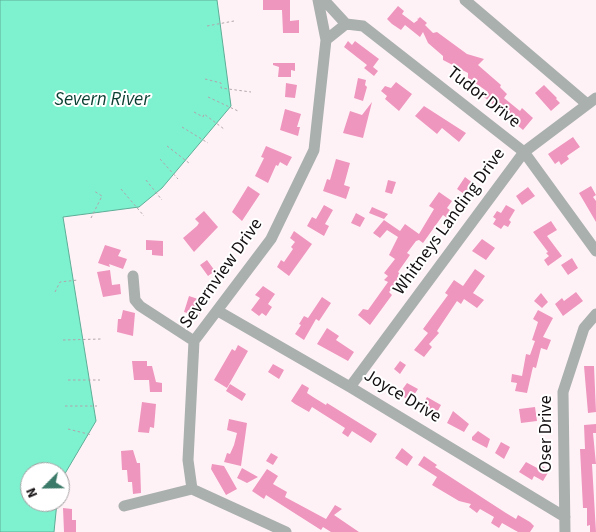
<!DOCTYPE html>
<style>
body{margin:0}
#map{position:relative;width:596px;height:532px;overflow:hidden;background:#fff2f7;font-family:"Source Sans 3",sans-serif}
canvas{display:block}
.north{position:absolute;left:20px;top:462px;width:50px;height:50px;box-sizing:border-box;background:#fff;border:1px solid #a19fa0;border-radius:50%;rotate:247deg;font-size:14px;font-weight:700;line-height:20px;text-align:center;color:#130f11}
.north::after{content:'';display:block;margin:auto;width:18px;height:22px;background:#3b7a68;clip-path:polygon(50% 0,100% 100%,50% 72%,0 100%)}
</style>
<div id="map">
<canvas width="596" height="532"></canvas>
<div class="north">N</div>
</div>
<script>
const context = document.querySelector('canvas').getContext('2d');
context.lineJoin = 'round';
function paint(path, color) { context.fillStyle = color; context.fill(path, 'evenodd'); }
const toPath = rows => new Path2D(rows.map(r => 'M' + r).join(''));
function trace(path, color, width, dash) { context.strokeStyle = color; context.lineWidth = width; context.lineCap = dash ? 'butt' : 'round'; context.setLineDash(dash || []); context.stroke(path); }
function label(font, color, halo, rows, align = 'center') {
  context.font = font + ' "Source Sans 3",sans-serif'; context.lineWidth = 4; context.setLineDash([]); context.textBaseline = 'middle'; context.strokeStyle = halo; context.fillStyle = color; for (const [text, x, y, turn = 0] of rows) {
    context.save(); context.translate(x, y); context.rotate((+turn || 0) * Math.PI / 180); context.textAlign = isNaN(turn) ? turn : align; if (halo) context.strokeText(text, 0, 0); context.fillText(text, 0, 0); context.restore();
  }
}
const water = toPath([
 [0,0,217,0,231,106,162,188,139,207,63,217,96,421,60,482,60,472,30,472,30,502,57,502,54,532,0,532,0,0]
]);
paint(water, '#7ef1cf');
trace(water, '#5ead96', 1);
paint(toPath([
 [263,0,290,0,290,21,299,20,299,33,283,33,282,10,263,10],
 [398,6,404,11,402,14,414,23,418,20,417,18,418,19,420,17,427,23,425,25,433,33,437,32,467,54,484,59,478,65,501,85,500,87,507,94,504,98,520,111,522,108,533,118,523,130,484,97,488,92,468,78,468,73,443,60,443,56,428,43,423,32,420,37,405,25,401,30,392,24,387,19],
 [348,41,352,45,355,41,379,59,373,67,378,71,374,76,364,68,367,65,344,47],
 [273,63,295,63,295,71,291,70,291,77,278,77,279,67,273,65],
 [358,78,366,80,365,85,367,87,363,101,354,98],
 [396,82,412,94,399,111,385,99,387,96,381,91,385,86,391,88],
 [286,83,297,85,295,98,285,97],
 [544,85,557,98,556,99,560,103,551,111,535,93],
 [372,102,363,138,343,133,350,111,362,115],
 [424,106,466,133,459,142,442,128,437,134,415,116],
 [285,109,301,114,297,127,300,127,298,136,280,130],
 [573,137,580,147,567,156,569,159,561,165,559,161,555,164,548,154],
 [266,146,292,157,287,166,280,162,278,166,276,165,268,183,255,176,264,158,261,157],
 [336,159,350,163,344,185,350,187,346,199,323,191,327,179,330,180],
 [465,177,474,184,467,196,457,189],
 [388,180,396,182,392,194,385,192],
 [248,186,260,194,242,221,232,212],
 [591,186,596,195,593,197,596,201,596,222,579,193],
 [528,187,535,196,522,205,516,196],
 [439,192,452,201,447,208,451,211,447,218,443,215,423,243,419,240,416,241,407,253,410,255,398,272,403,276,389,292,392,295,370,325,358,315,363,309,368,310,388,282,384,280,388,276,384,273,395,259,389,255,398,237,387,230,380,238,373,233,384,220,400,231,405,224,419,234,434,209,429,206],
 [324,205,333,210,325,224,329,226,324,236,307,226,312,217,316,219],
 [506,205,515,210,509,220,511,222,508,227,504,225,501,229,493,224,496,219,493,217,497,211,501,213],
 [372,207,388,214,384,219,369,213],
 [204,211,218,227,194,252,183,238,197,226,199,223,195,219],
 [356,213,365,218,360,227,351,223],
 [551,221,557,230,547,236,562,256,548,266,544,260,549,256,546,253,548,252,533,232],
 [294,231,312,244,289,276,277,267,281,260,284,262,293,249,291,247,295,242,290,238],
 [482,239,495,248,486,260,472,251],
 [146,240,163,241,163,256,152,255,152,250,146,250],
 [105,245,121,250,118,256,127,259,123,269,109,264,110,267,98,263],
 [572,258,578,268,568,275,561,265],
 [207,260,215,271,208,276,200,265],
 [475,269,485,276,473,293,484,300,477,308,464,299,461,304,457,301,437,331,439,333,429,344,432,347,424,357,414,350,428,333,423,329,448,295,445,293,454,280,463,286],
 [110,270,112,285,120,284,121,294,103,297,97,272],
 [263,286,275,294,268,304,272,307,266,316,262,313,259,316,251,310,260,298,255,295],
 [576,292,583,301,563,316,555,304,562,298,564,301],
 [541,293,548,302,542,308,534,301],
 [189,296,204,301,199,317,184,312],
 [322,297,331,303,319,321,316,319,304,340,295,334,301,325,299,324,304,316,308,318],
 [123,310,135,313,133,336,117,332,118,319,121,319],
 [538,310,553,318,543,337,551,340,547,350,541,348,536,368,533,367,532,371,527,393,515,391,517,383,511,382,512,374,522,376,526,354,530,355,535,341,532,340,538,322,533,319],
 [327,328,339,336,336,340,354,352,348,361,317,344],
 [238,345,248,351,227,388,214,380,232,349,235,351],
 [132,361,147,361,147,366,152,366,156,382,162,383,162,392,150,392,149,380,134,380],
 [400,361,406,365,400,374,394,369],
 [273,364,284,370,279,379,268,372],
 [584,366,594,366,596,412,588,413],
 [407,383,418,389,410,401,399,394],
 [230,384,246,394,242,401,226,391],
 [302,384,309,388,307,393,313,397,326,405,327,403,377,434,371,443,352,431,348,437,342,433,345,428,312,407,309,412,295,404,291,401],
 [427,397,441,405,435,416,422,406],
 [142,402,156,404,154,428,150,427,149,433,138,432],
 [535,407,537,421,521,423,519,409],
 [453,411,469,424,464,432,447,423],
 [229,419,247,423,241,466,224,462,227,453,230,454,234,445,237,433,227,430],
 [596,424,596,433,593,433,596,464,592,464,596,532,590,532,590,525,587,526,587,508,583,508,580,449,585,449,584,425],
 [478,431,490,439,487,448,472,440,472,437],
 [501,442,510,447,504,459,495,453],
 [402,448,413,457,407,466,395,458],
 [133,450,137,463,140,463,141,493,133,494,132,482,128,482,127,470,122,470,121,451],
 [271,453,278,457,273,465,266,461],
 [424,456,437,465,435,467,506,513,516,519,518,515,530,522,534,526,530,532,518,532,502,523,499,528,491,523,494,517,480,509,477,513,469,507,471,504,459,501,432,485,437,477,418,465],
 [526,462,539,469,541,465,549,471,543,481,534,476,532,480,519,472],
 [212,464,224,466,237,489,226,495,211,469],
 [242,468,258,477,247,483,237,478],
 [267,469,278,476,273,484,287,492,285,497,326,519,335,505,342,509,334,515,359,532,331,532,323,527,321,530,266,495,264,499,252,491],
 [63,508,72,509,72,520,76,520,76,532,64,532]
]), '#ef96be');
trace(toPath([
 [207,26,234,21],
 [205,79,221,83,221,88,251,92],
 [208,97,238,111],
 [194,112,203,117,204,114,224,129],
 [182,127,208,143],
 [167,146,189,163],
 [160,159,178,179],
 [146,180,162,200],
 [121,189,144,216],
 [91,218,102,196,94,191],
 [55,292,60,282,78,280],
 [63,340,101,339],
 [68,380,100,380],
 [65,406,97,406],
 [68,429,92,435]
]), '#b0a6aa', 1, [2.5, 2.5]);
trace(toPath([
 [318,0,326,40],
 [324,0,346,24,363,26,524,152,596,251],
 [465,0,587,104],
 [133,276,135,300,140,306,194,341],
 [218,311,350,387,565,517],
 [350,387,524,152,596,98],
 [124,506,192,489],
 [286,532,192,489,188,460,194,341,271,239,314,150,326,40,346,24],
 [565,532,563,392,584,328,596,314]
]), '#a9b0ad', 11);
label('18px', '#130f11', '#fff', [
 ["Tudor Drive",483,98,38],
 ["Whitneys Landing Drive",450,222,-54],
 ["Severnview Drive",222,274,-55],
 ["Joyce Drive",402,397,31],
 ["Oser Drive",547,434,-90]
]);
label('italic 19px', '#0a3f32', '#fff', [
 ["Severn River",102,101]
]);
</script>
